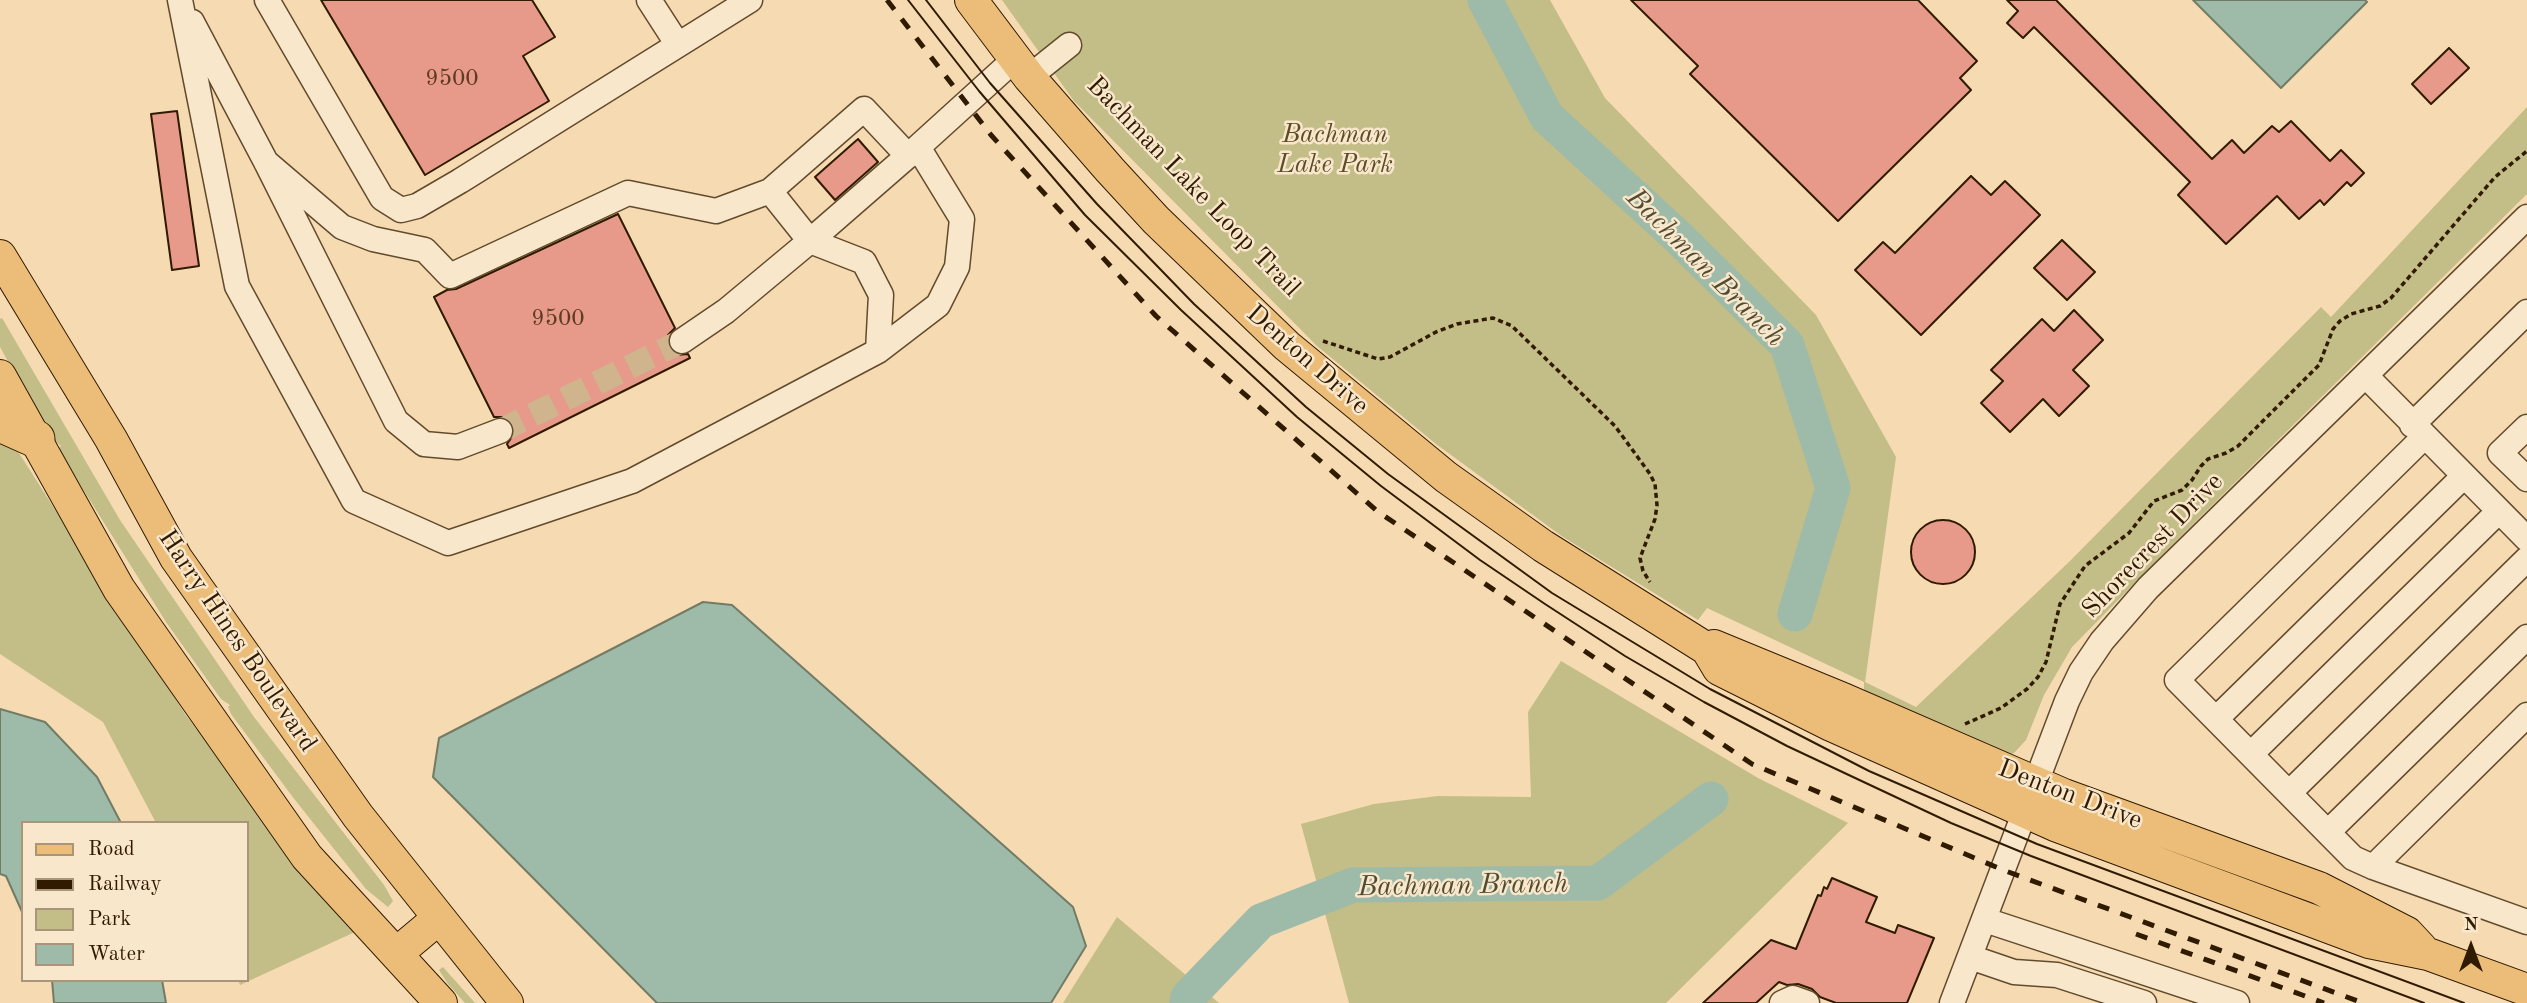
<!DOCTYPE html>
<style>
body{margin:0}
#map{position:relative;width:2527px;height:1003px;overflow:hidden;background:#f6dab1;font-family:"Old Standard TT",serif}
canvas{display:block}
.legend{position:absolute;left:21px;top:821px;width:228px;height:161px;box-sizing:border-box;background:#f9e7cc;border:2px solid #a9957a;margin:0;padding:9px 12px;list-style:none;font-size:21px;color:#311b00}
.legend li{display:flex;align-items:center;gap:14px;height:35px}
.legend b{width:35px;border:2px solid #a9957a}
.north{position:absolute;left:2436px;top:912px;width:70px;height:70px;-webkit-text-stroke:5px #f9e7cc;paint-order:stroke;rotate:0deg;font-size:19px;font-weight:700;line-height:28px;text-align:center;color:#311b00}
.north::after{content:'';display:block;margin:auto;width:24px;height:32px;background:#311b00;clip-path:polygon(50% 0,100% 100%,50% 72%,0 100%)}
</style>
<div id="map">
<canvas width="2527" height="1003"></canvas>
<ul class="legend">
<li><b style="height:9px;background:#ebbd78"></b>Road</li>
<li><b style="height:9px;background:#311b00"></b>Railway</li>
<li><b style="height:19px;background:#c3bd87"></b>Park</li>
<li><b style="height:19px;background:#9dbba8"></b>Water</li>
</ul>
<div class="north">N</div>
</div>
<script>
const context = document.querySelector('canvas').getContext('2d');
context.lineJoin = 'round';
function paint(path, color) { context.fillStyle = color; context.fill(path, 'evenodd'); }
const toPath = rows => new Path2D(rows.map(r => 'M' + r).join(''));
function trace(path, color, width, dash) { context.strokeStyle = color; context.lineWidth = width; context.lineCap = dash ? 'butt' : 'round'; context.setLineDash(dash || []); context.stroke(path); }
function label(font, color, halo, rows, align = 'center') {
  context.font = font + ' "Old Standard TT",serif'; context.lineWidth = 5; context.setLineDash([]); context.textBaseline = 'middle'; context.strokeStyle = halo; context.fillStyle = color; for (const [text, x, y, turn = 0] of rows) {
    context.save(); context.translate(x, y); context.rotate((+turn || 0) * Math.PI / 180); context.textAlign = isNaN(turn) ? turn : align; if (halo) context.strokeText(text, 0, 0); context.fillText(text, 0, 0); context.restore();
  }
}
paint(toPath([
 [1002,0,1550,0,1605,98,1816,315,1896,457,1865,682,1916,707,2069,562,2321,307,2331,317,2527,107,2527,194,2185,532,2072,647,2044,695,2026,740,2014,753,2005,756,1864,696,1864,682,1707,608,1698,620,1563,537,1436,444,1317,346,1074,101],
 [2,318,120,520,254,717,384,885,393,901,388,907,366,889,295,800,231,714,228,707,230,705,221,699,166,622,61,454,59,448,61,446,54,440,36,412,0,347,0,319],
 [0,434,11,442,19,453,185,714,302,867,357,931,240,985,238,980,247,980,247,823,156,823,103,722,0,654],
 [1561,661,1758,778,1848,823,1666,1003,1349,1003,1301,824,1374,804,1438,796,1531,797,1528,712],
 [1117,917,1219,1003,1063,1003],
 [443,967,475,1003,465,1003,448,984,439,970]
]), '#c3bd87');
const water = toPath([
 [2193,0,2365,0,2367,2,2281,88,2193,0],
 [703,602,732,605,1073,907,1086,946,1051,1003,657,1003,433,777,439,738,703,602],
 [0,709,45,722,97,777,121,823,23,823,23,914,6,876,0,874,0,709],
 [52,980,162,980,166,1003,54,1003,52,980]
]);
paint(water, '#9dbba8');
trace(water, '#727b65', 2);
trace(toPath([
 [1485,0,1547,117,1677,236,1787,345,1833,488,1795,614],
 [1187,1003,1188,997,1261,921,1353,885,1598,883,1711,799]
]), '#9dbba8', 35);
const building = toPath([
 [321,0,532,0,555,37,523,56,549,101,425,175,321,0],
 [1631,0,1918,0,1977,61,1960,78,1971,90,1838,221,1690,74,1698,66,1631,0],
 [2007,0,2056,0,2212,159,2232,140,2244,153,2272,126,2279,132,2291,121,2330,161,2341,150,2364,173,2351,186,2347,182,2324,205,2320,200,2299,219,2277,196,2226,244,2178,195,2190,182,2034,27,2023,38,2007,23,2018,11,2007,0],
 [2449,48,2469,68,2431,104,2412,84,2449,48],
 [177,111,199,266,172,270,151,114,177,111],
 [858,139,878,162,835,200,815,177,858,139],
 [1971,176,1991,195,2005,181,2040,215,1921,335,1855,270,1883,242,1895,253,1971,176],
 [618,214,675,328,668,335,669,349,676,355,688,354,690,358,509,448,507,444,514,434,514,425,503,417,494,417,434,297,447,290,456,289,618,214],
 [2062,240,2095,272,2067,300,2034,268,2062,240],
 [2074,310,2103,340,2073,370,2089,386,2059,416,2043,399,2010,432,1981,403,2003,381,1991,370,2042,319,2054,331,2074,310],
 '1911 552a32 32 0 1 1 64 0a32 32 0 1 1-64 0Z',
 [1832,878,1877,897,1866,922,1895,933,1898,925,1934,938,1907,1003,1836,1003,1820,997,1812,989,1798,984,1787,985,1779,982,1756,1003,1703,1003,1771,940,1796,949,1818,895,1821,896,1824,887,1827,889,1832,878]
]);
paint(building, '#e79a8a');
trace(building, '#311b00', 2);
trace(toPath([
 [500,431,682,341]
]), '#cfb48e', 24, [24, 12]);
const minor = toPath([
 [180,0,237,286,354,501,448,543,632,481,878,351,938,305,957,267,962,219,918,147,1015,59],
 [267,0,382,198,401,210,417,206,460,181,750,0],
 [649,0,678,45],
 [192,22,266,162,396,421,424,444,458,447,500,431],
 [1029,77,1069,45],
 [266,162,342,227,373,239,425,250,450,276,628,193,716,211,770,191,810,241,918,147],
 [770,191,864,109,908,156],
 [682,341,726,311,810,241,864,262,881,295,878,351],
 [2366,376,2527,539],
 [2412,425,2527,312],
 [2527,427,2500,453,2527,479],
 [2424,437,2177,680,2353,858,2373,867,2527,922],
 [2216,719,2464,476],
 [2251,754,2499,511],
 [2289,793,2527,559],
 [2328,832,2527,637],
 [2373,867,2527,715],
 [1985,920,2237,1003],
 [1970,957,2014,972,2057,975,2144,1003],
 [1782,1003,1793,998,1807,1003],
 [1952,1003,2067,701,2081,672,2102,641,2148,588,2527,217]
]);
const major = toPath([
 [971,0,1029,77,1110,170,1156,220,1287,346,1446,477,1543,546,1707,649,1719,669,1831,725,2055,825,2369,942,2428,954,2527,990],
 [0,256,111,439,176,558,358,816,507,1003],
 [0,376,119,589,307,857,441,1003],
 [1714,646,1843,699,2064,795,2319,888,2407,933,2421,948],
 [396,954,439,918]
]);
const highway = toPath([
 [0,423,36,439]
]);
trace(minor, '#624b2c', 27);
trace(major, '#311b00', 34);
trace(highway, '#311b00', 39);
trace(toPath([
 [1323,341,1378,359,1390,357,1436,332,1457,324,1493,318,1512,326,1615,426,1650,474,1655,484,1657,505,1655,519,1640,558,1643,571,1650,582],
 [1965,724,2001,708,2027,689,2038,677,2046,662,2060,604,2085,566,2129,533,2154,501,2182,490,2192,480,2201,466,2208,459,2226,453,2238,446,2319,365,2333,329,2340,321,2351,314,2380,306,2391,298,2495,177,2527,151]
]), '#311b00', 3.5, [5, 3.5]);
trace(minor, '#f9e7cc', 24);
trace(major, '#ebbd78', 32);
trace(highway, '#ebbd78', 37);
trace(toPath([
 [908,0,979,91,1085,215,1181,310,1297,417,1381,486,1480,560,1545,604,1625,656,1704,702,1787,746,1951,823,2031,856,2424,1003],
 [926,0,990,83,1097,204,1194,304,1306,407,1388,474,1552,593,1710,689,1869,771,2037,844,2464,1003]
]), '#311b00', 2);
trace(toPath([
 [887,0,991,135,1156,316,1377,511,1752,764,2003,870,2363,1003],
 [2136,934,2324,1003]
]), '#311b00', 5, [12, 12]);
label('23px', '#5e3b22', null, [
 ["9500",452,79],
 ["9500",558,319]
]);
label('italic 26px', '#5d4c28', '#f9e7cc', [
 ["Bachman",1335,135],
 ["Lake Park",1335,165]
]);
label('26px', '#311b00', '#f9e7cc', [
 ["Bachman Lake Loop Trail",1193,187,46],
 ["Denton Drive",1307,360,41],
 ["Shorecrest Drive",2153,546,-46],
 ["Harry Hines Boulevard",237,641,56],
 ["Denton Drive",2070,795,21]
]);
label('italic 28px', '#514b32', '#f9e7cc', [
 ["Bachman Branch",1705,268,45],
 ["Bachman Branch",1463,886,-1]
]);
</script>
